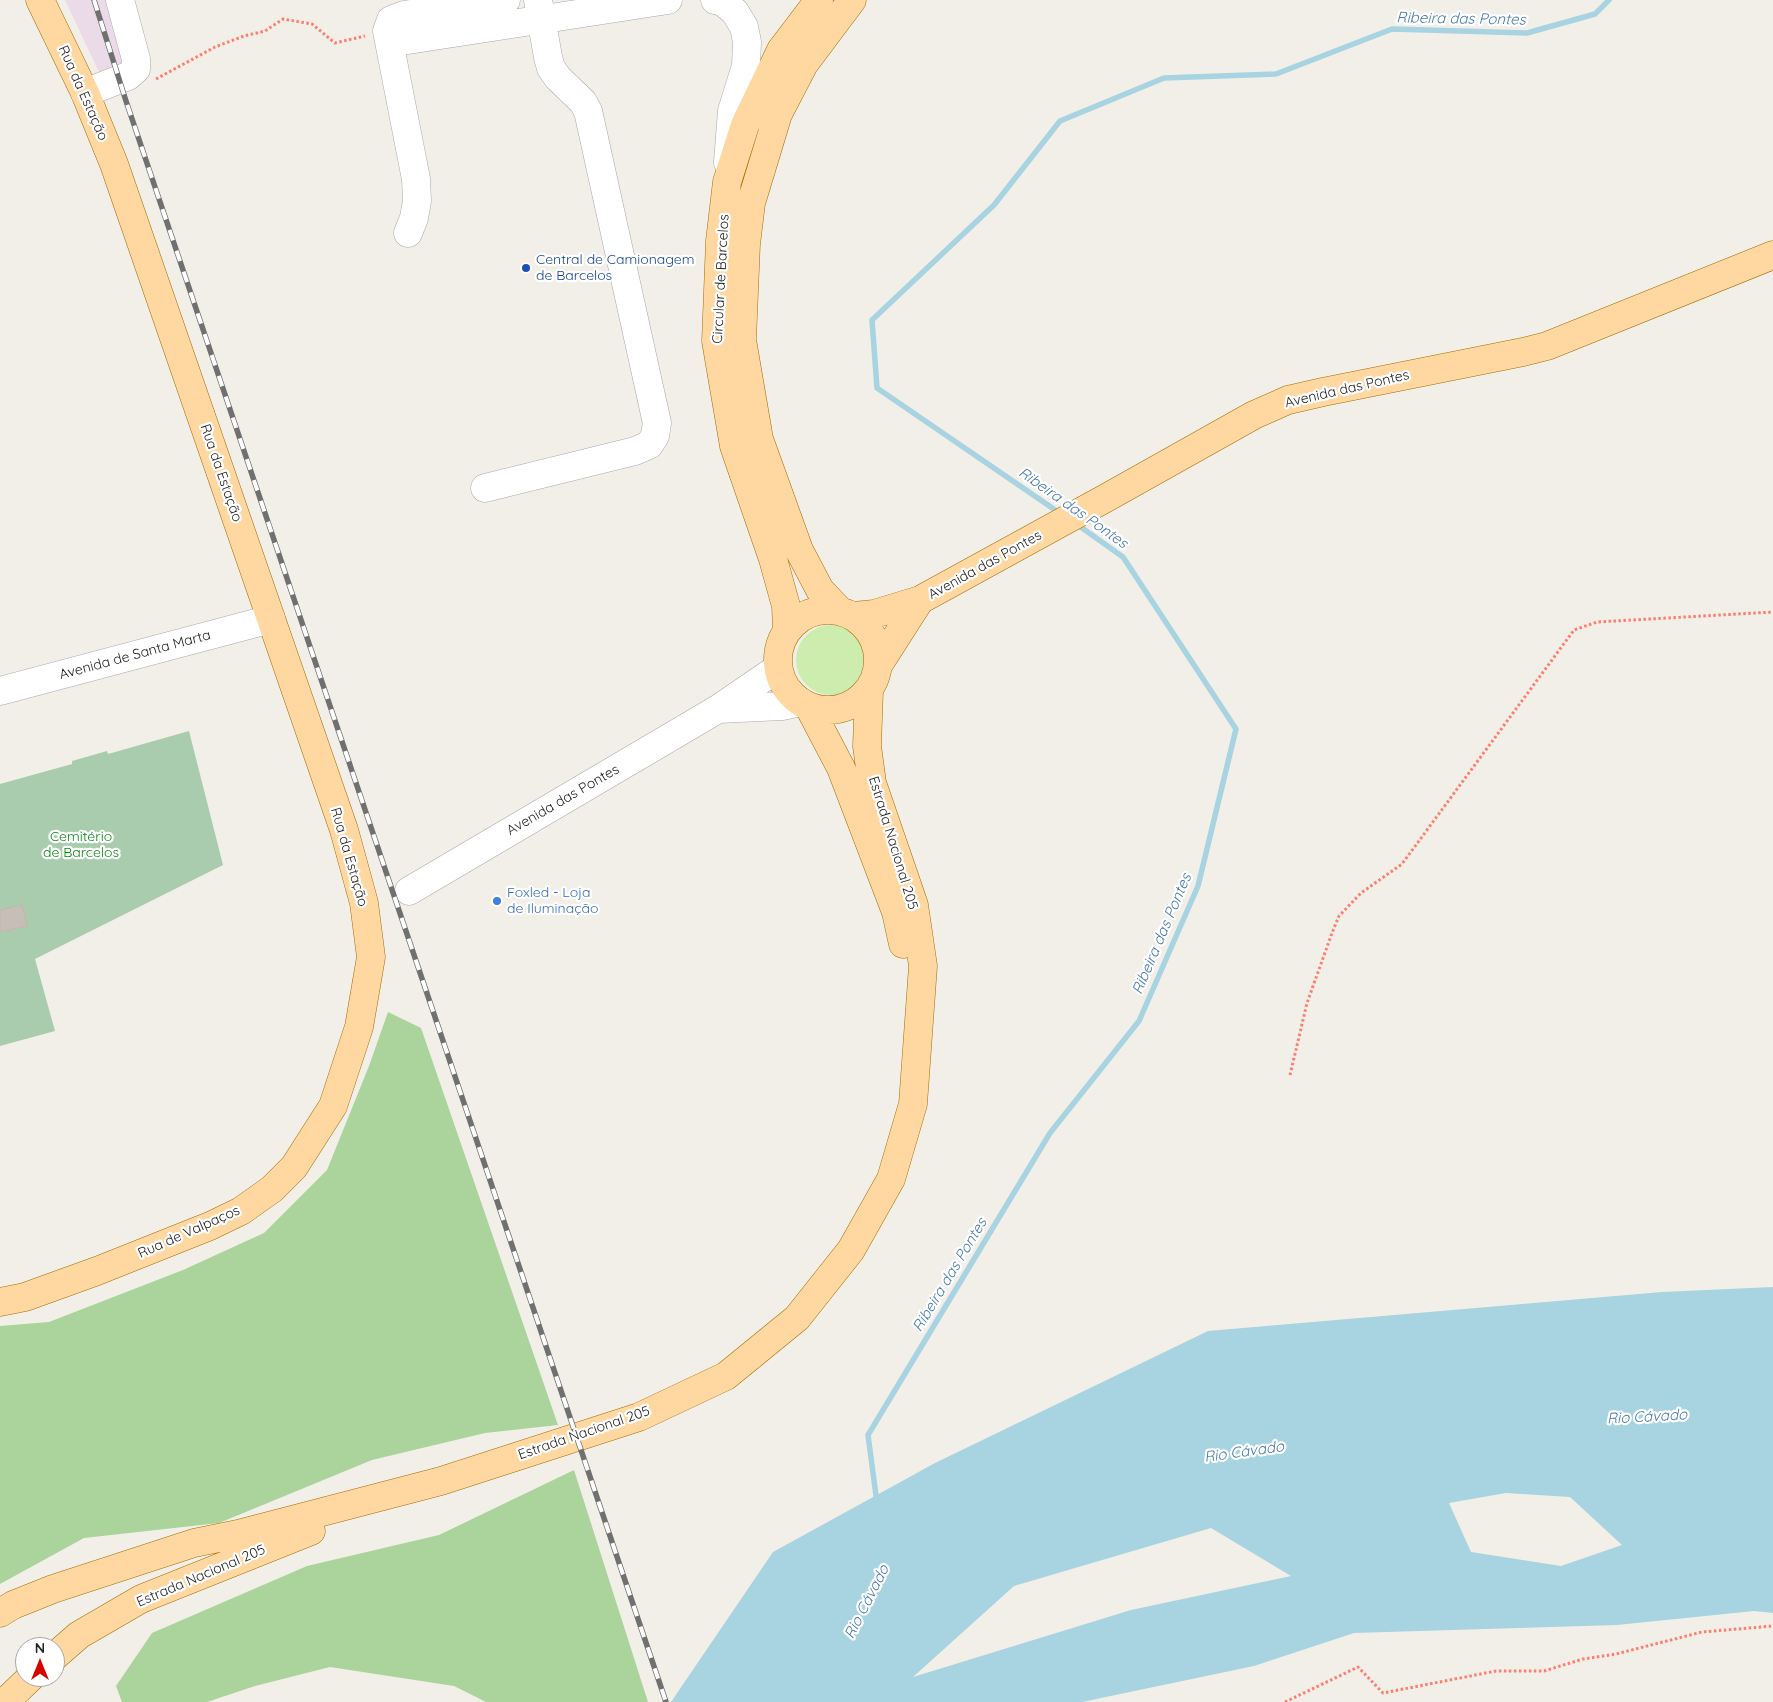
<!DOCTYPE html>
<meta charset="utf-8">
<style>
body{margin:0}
#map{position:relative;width:1773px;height:1702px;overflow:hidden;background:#f2efe8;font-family:Quicksand,sans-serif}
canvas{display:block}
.north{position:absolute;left:15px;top:1637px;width:50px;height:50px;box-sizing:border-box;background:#fff;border:1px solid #a7a7a7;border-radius:50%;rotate:0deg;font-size:14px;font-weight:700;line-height:20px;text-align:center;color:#222}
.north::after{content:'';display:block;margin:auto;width:18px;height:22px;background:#d40300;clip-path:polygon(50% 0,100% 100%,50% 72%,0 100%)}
</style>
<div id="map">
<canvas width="1773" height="1702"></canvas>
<div class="north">N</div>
</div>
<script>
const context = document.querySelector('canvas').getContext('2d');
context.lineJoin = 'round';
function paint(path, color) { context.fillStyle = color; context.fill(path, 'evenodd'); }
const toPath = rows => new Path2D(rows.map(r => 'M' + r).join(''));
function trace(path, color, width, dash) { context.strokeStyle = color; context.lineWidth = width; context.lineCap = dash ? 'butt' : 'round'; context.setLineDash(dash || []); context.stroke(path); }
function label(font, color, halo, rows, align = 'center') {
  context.font = font + ' Quicksand,sans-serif'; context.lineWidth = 4.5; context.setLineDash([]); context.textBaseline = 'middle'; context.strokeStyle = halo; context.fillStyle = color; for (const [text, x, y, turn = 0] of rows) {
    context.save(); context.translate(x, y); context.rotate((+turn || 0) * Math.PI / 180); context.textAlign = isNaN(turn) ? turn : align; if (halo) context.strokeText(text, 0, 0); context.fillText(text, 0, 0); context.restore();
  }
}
paint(toPath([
 [65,0,106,0,123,64,99,72]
]), '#ebdae8');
paint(toPath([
 '796 660a35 35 0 1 1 70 0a35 35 0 1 1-70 0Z'
]), '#ccedae');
paint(toPath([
 [388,1012,421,1028,558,1425,485,1433,372,1460,219,1523,84,1538,0,1584,0,1326,49,1322,183,1270,264,1233,327,1170,369,1066],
 [574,1470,648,1702,486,1702,454,1686,330,1667,255,1686,207,1702,122,1702,116,1686,152,1633,307,1566,439,1535]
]), '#abd39c');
paint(toPath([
 [189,731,223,865,35,959,55,1031,0,1046,0,784,72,764,72,761,107,751,108,754]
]), '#a9ccae');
paint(toPath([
 [1773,1287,1773,1613,1754,1611,1617,1625,1354,1633,1254,1666,1082,1702,671,1702,773,1552,935,1463,1208,1331,1662,1292],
 [1506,1493,1570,1497,1622,1545,1561,1566,1471,1552,1449,1503],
 [1211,1528,1291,1576,1131,1610,913,1677,1014,1586]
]), '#a8d3e1');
trace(toPath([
 [1061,514,877,388,872,320,994,205,1060,121,1164,78,1276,74,1392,29,1527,33,1595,14,1609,0],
 [877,1503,868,1435,1050,1133,1139,1021,1198,886,1236,729,1123,557,1075,523]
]), '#a8d3e1', 5.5);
const building = toPath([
 [22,905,27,926,0,932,0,910,22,905]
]);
paint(building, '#c7bfb7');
trace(building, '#c5b6aa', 1);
const minor = toPath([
 [715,0,723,2,735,12,744,27,747,42,746,66,732,111,728,162],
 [387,31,396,39,408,40,668,0],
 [85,93,128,76,136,69,136,59,120,0],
 [408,233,414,218,417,201,416,179,387,31,391,20,404,15,506,0],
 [485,488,635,451,649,445,655,436,657,423,588,111,583,102,558,78,551,68,548,57,538,0],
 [0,691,271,619],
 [718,709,782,706,801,702],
 [409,891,718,709,778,668]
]);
const major = toPath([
 '778 660a50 50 0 1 1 100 0a50 50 0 1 1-100 0Z',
 [839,610,820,590,799,550,759,439,742,340,746,244,751,203,778,114,804,64,852,0],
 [854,616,874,614,920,600,1106,498,1254,415,1288,400,1323,392,1523,352,1547,346,1773,255],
 [787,631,786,606,773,559,734,446,716,341,720,241,727,182,745,125,781,50,819,0],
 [879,664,920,600],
 [809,707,841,768,896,912,903,944],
 [0,1302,25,1297,97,1271,210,1226,241,1211,272,1189,294,1167,333,1106,359,1027,371,957,364,903,344,830,114,164,85,93,40,0],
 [0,1613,13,1605,53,1589,194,1543,238,1534,441,1481,639,1417,726,1376,797,1318,851,1250,891,1179,913,1104,923,966,914,905,872,783,867,746,869,691],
 [55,1656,79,1635,141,1599,311,1531],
 [5,1702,31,1677]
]);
trace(minor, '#a9a9a9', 29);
trace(major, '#a06d00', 29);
trace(toPath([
 [156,79,215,47,244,36,265,31,283,19,312,24,335,43,365,36],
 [1290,1075,1307,1003,1332,933,1339,916,1361,893,1402,864,1574,630,1597,622,1773,612],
 [1285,1702,1358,1667,1383,1693,1496,1671,1544,1671,1583,1659,1616,1654,1702,1632,1773,1626]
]), '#fe7e6d', 3, [2.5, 2.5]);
trace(minor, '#fff', 28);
trace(major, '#ffd7a1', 28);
const rail = toPath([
 [94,0,126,101,666,1702]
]);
trace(rail, '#707070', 5.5);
trace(rail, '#fff', 4, [11]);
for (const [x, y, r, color] of [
 [526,268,5,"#1a4fb4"],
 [497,901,5,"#3f7fe0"]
]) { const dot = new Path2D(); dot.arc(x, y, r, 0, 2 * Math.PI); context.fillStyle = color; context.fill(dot); trace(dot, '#fff', 2); }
label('14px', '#222', '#fff', [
 ["Rua da Estação",83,93,66],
 ["Circular de Barcelos",721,279,-87],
 ["Avenida das Pontes",1347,389,-13],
 ["Rua da Estação",221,473,71],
 ["Avenida das Pontes",985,565,-29],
 ["Avenida de Santa Marta",135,655,-15],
 ["Avenida das Pontes",563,800,-30],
 ["Estrada Nacional 205",893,843,73],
 ["Rua da Estação",349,857,74],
 ["Rua de Valpaços",189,1232,-24],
 ["Estrada Nacional 205",584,1433,-19],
 ["Estrada Nacional 205",201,1576,-23]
]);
label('14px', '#164399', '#fff', [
 ["Central de Camionagem",536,260],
 ["de Barcelos",536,276]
], 'left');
label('14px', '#088714', '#fff', [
 ["Cemitério",81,837],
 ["de Barcelos",81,853]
]);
label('14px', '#366cbe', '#fff', [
 ["Foxled - Loja",507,893],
 ["de Iluminação",507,909]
], 'left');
label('italic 15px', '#4679ae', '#fff', [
 ["Ribeira das Pontes",1461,19,1],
 ["Ribeira das Pontes",1073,508,35],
 ["Ribeira das Pontes",1162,934,-67],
 ["Ribeira das Pontes",950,1275,-59],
 ["Rio Cávado",1647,1417,-3],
 ["Rio Cávado",1244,1452,-8],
 ["Rio Cávado",867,1602,-63]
]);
</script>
